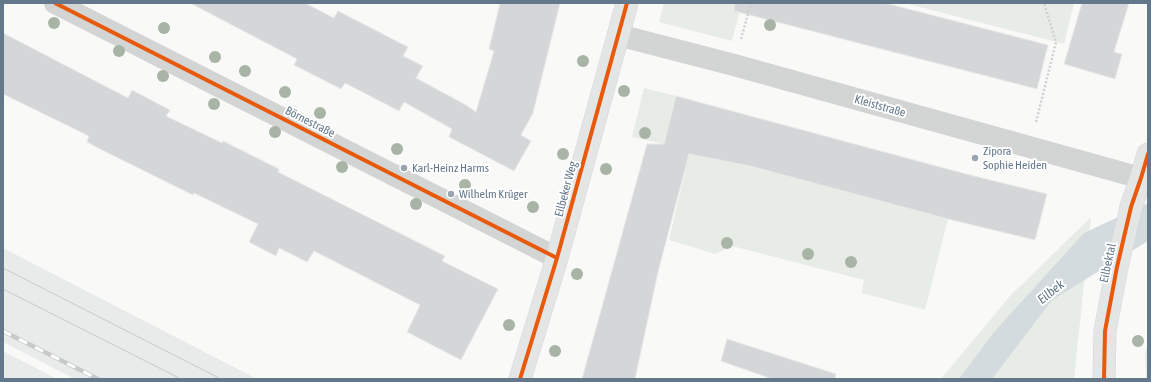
<!DOCTYPE html>
<meta charset="utf-8">
<style>
body{margin:0}
#map{position:relative;width:1151px;height:382px;overflow:hidden;background:#f9f9f8;font-family:"Asap Condensed",sans-serif}
canvas{display:block}
.frame{position:absolute;inset:0;border:4px solid #65788b;pointer-events:none}
</style>
<div id="map">
<canvas width="1151" height="382"></canvas>
<div class="frame"></div>
</div>
<script>
const context = document.querySelector('canvas').getContext('2d');
context.lineJoin = 'round';
function paint(path, color) { context.fillStyle = color; context.fill(path, 'evenodd'); }
const toPath = rows => new Path2D(rows.map(r => 'M' + r).join(''));
function trace(path, color, width, dash) { context.strokeStyle = color; context.lineWidth = width; context.lineCap = dash ? 'butt' : 'round'; context.setLineDash(dash || []); context.stroke(path); }
function label(font, color, halo, rows, align = 'center') {
  context.font = font + ' "Asap Condensed",sans-serif'; context.lineWidth = 4; context.setLineDash([]); context.textBaseline = 'middle'; context.strokeStyle = halo; context.fillStyle = color; for (const [text, x, y, turn = 0] of rows) {
    context.save(); context.translate(x, y); context.rotate((+turn || 0) * Math.PI / 180); context.textAlign = isNaN(turn) ? turn : align; if (halo) context.strokeText(text, 0, 0); context.fillText(text, 0, 0); context.restore();
  }
}
paint(toPath([
 [3,248,257,379,75,379,3,342],
 [3,351,57,379,3,379]
]), '#e9ebeb');
paint(toPath([
 [664,3,742,3,732,41,659,22],
 [904,3,1074,3,1064,44],
 [644,88,676,96,664,144,632,137],
 [689,154,750,166,948,219,925,310,862,293,864,280,732,246,715,254,669,240],
 [1091,217,1074,379,941,379,1010,296],
 [1148,341,1148,379,1146,379,1145,355]
]), '#e8ece6');
paint(toPath([
 [1148,203,1148,241,1052,300,992,379,959,379,994,332,1084,233]
]), '#d3dbdf');
const building = toPath([
 [190,3,305,3,334,18,338,11,408,47,403,56,423,66,416,78,466,105,476,112,494,51,489,49,500,3,560,3,533,113,521,135,531,141,514,171,449,137,452,129,404,102,399,111,345,83,341,89,294,65,297,59,190,3],
 [735,3,885,3,1048,45,1037,89,734,11,735,3],
 [1082,3,1129,3,1114,52,1122,54,1115,79,1064,64,1082,3],
 [3,33,128,98,132,90,170,110,166,116,222,143,223,141,279,169,278,172,445,256,442,261,498,289,461,360,407,332,420,305,314,251,307,262,279,248,276,256,249,242,258,224,194,193,193,195,102,150,87,142,89,136,3,94,3,33],
 [676,96,966,174,1047,194,1035,240,948,219,750,166,689,154,658,272,635,379,582,379,647,144,664,144,676,96],
 [727,339,836,374,835,379,772,379,721,361,727,339]
]);
paint(building, '#d4d6d7');
trace(building, '#e8e8e8', 1);
const secondary = toPath([
 [520,379,557,258,627,3],
 [1104,379,1105,331,1117,267,1131,207,1141,178,1148,154]
]);
trace(secondary, '#d4d6d7', 23);
trace(toPath([
 [741,39,751,3],
 [1036,122,1056,42,1044,3]
]), '#ced0d1', 2.5, [2, 2]);
trace(toPath([
 [55,3,557,258],
 [618,35,734,65,1141,178]
]), '#d3d4d4', 22);
trace(secondary, '#e4e5e5', 22);
trace(toPath([
 [3,268,221,379],
 [3,289,181,379]
]), '#c8c9cb', 1);
const rail = toPath([
 [3,331,98,379]
]);
trace(rail, '#c8c9cb', 4.5);
trace(rail, '#fff', 3, [9]);
trace(toPath([
 [55,3,557,258],
 [520,379,557,258,627,3],
 [1104,379,1105,331,1117,267,1131,207,1141,178,1148,154]
]), '#e8590c', 4);
context.fillStyle = '#a8b4a5';
for (const [x, y] of [
 [54,23],
 [770,25],
 [164,28],
 [119,51],
 [215,57],
 [583,61],
 [245,71],
 [163,76],
 [624,91],
 [285,92],
 [214,104],
 [320,113],
 [275,132],
 [645,133],
 [397,149],
 [563,154],
 [342,167],
 [606,169],
 [465,185],
 [416,204],
 [533,207],
 [727,243],
 [808,254],
 [851,262],
 [577,274],
 [509,325],
 [1138,341],
 [555,351]
]) { context.beginPath(); context.arc(x, y, 6, 0, 2 * Math.PI); context.fill(); }
for (const [x, y, r, color] of [
 [975,158,4,"#99a5b1"],
 [404,168,4,"#99a5b1"],
 [451,194,4,"#99a5b1"]
]) { const dot = new Path2D(); dot.arc(x, y, r, 0, 2 * Math.PI); context.fillStyle = color; context.fill(dot); trace(dot, '#fff', 1.5); }
label('12px', '#65788b', '#fff', [
 ["Kleiststraße",880,106,16],
 ["Börnestraße",310,122,27],
 ["Eilbeker Weg",566,189,-75],
 ["Eilbektal",1108,263,-78]
]);
label('12px', '#65788b', '#fff', [
 ["Zipora",983,151],
 ["Sophie Heiden",983,165],
 ["Karl-Heinz Harms",412,168],
 ["Wilhelm Krüger",459,194]
], 'left');
label('italic 13px', '#617a86', '#fff', [
 ["Eilbek",1051,292,-39]
]);
</script>
